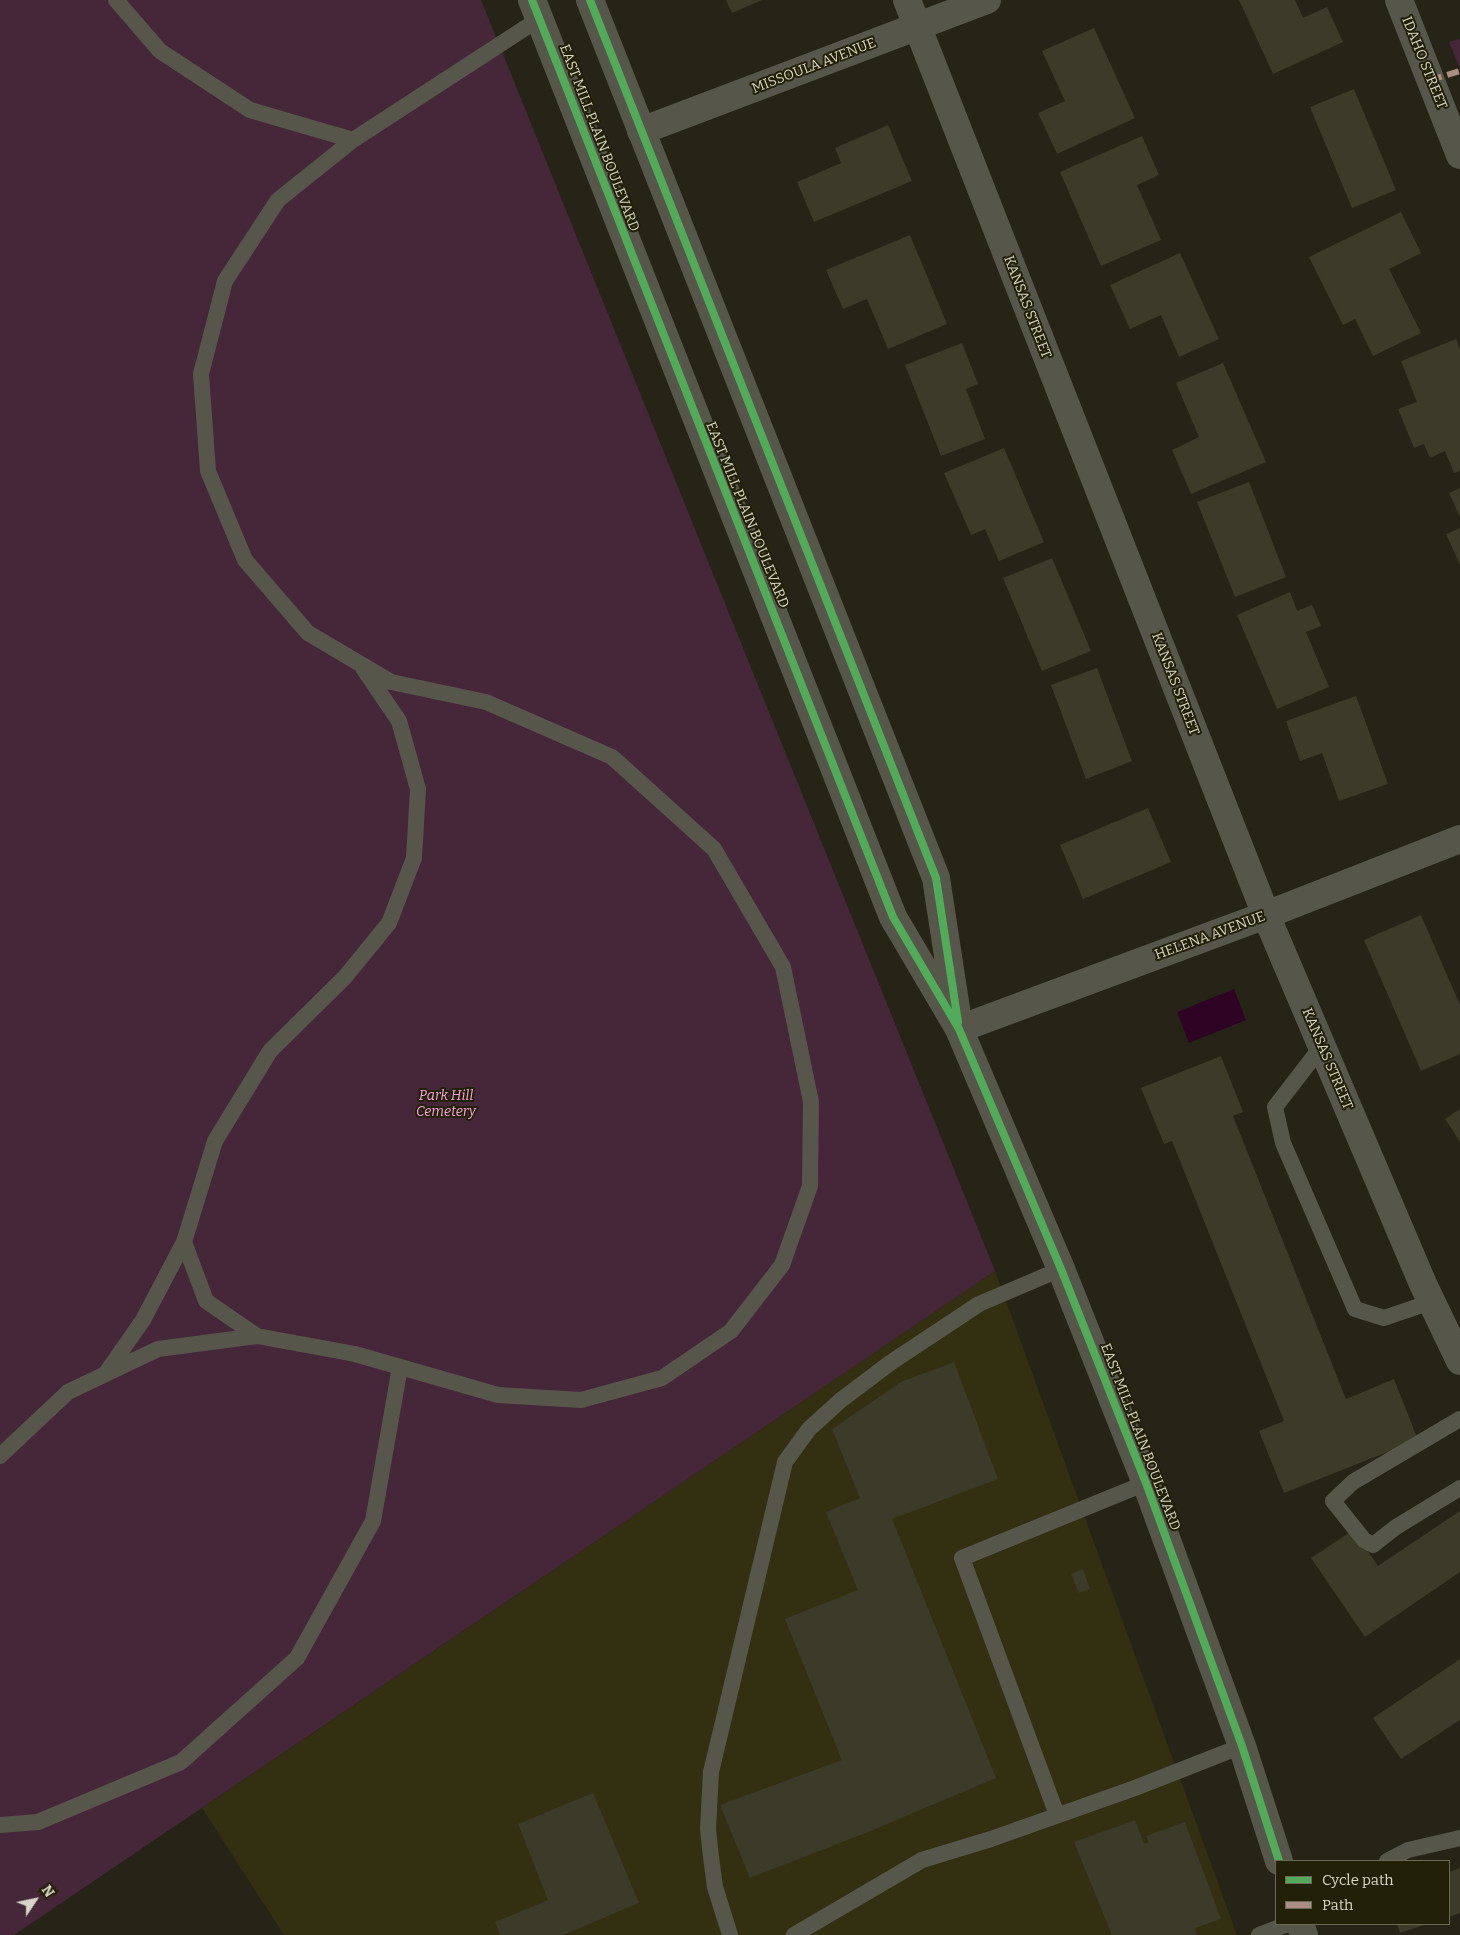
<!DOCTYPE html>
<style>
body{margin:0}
#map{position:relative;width:1460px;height:1935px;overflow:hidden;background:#262416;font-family:Bitter,serif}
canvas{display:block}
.legend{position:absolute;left:1275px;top:1860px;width:175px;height:65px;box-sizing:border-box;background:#222006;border:1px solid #6a6953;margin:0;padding:6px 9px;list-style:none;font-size:15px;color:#d6d6c6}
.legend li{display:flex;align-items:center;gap:10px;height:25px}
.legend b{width:25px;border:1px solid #6a6953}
.north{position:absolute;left:10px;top:1875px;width:50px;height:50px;-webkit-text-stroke:4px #222006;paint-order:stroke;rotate:56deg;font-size:14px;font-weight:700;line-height:20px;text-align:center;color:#d6d6c6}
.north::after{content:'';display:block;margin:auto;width:18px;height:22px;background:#d6d6c6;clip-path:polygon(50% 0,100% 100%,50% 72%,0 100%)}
</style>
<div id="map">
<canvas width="1460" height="1935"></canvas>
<ul class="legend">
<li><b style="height:6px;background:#51ab58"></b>Cycle path</li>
<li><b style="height:6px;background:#ac8f84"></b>Path</li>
</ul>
<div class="north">N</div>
</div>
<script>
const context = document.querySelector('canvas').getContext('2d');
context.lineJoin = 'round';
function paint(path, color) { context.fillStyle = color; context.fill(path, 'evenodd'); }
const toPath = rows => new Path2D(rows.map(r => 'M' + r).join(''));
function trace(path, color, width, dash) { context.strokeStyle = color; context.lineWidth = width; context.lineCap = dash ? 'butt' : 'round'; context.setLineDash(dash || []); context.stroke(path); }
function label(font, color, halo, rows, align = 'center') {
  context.font = font + ' Bitter,serif'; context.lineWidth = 4; context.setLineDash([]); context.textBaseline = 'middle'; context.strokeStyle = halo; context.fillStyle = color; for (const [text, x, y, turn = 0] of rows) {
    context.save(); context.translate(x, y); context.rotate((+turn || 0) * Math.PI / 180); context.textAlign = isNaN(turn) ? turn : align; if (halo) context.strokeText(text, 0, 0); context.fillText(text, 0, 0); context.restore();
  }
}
paint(toPath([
 [995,1271,1237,1935,284,1935,202,1808]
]), '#323011');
paint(toPath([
 [0,0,481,0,995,1271,14,1935,0,1935],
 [1460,39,1460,69,1449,42]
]), '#452739');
paint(toPath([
 [1234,989,1246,1020,1189,1043,1177,1012]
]), '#2f0323');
paint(toPath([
 [726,0,762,0,732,13],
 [1239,0,1295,0,1303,18,1327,7,1343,42,1273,74],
 [1094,28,1135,118,1057,154,1038,113,1065,101,1042,51],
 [1354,89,1396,190,1352,208,1310,107],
 [888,125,912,181,814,222,797,182,841,163,835,148],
 [1142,136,1159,175,1137,185,1161,240,1101,266,1060,172],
 [1401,212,1421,253,1389,269,1421,333,1373,356,1355,319,1343,325,1309,257],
 [910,235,947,324,888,349,867,299,843,309,826,270],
 [1180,253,1219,339,1179,357,1161,315,1130,329,1110,285],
 [1456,339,1460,349,1460,471,1454,473,1445,451,1430,458,1424,444,1414,448,1398,409,1417,402,1401,361],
 [962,343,978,384,966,389,985,439,941,456,905,365],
 [1223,363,1266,462,1191,494,1172,450,1199,437,1176,383],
 [1004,448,1044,542,999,561,985,529,971,535,944,473],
 [1249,482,1286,577,1235,597,1197,502],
 [1460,488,1460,517,1449,493],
 [1460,528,1460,565,1446,534],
 [1052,558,1091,651,1042,671,1003,578],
 [1290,592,1297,611,1312,605,1321,626,1306,632,1329,687,1277,709,1237,615],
 [1097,668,1132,761,1086,779,1051,685],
 [1356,696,1388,784,1339,801,1322,753,1300,761,1286,721],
 [1148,808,1171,862,1083,899,1060,845],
 [1421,915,1460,1005,1460,1054,1421,1071,1364,940],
 [1221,1056,1243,1112,1233,1116,1346,1399,1394,1379,1418,1440,1284,1493,1259,1431,1284,1421,1172,1141,1164,1144,1141,1088],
 [1460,1109,1460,1142,1445,1119],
 [954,1362,998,1479,892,1519,996,1778,868,1832,750,1878,720,1805,842,1760,785,1619,858,1590,826,1512,860,1498,832,1429,901,1382],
 [1460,1511,1460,1572,1365,1637,1311,1558,1353,1530,1378,1566],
 [1083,1569,1090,1589,1079,1593,1071,1574],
 [1460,1659,1460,1720,1401,1759,1373,1718],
 [593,1793,639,1903,563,1935,500,1935,495,1922,548,1900,518,1824],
 [1135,1820,1144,1844,1149,1842,1146,1836,1185,1822,1221,1919,1195,1928,1197,1935,1112,1935,1074,1842],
 [1460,1868,1460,1913,1449,1917,1449,1872],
 [1397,1924,1427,1924,1400,1933]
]), '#3c3a28');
trace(toPath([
 [116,0,160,51,250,110,353,140],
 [1322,1046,1275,1107,1283,1143,1355,1309,1384,1318,1431,1302],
 [184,1242,206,1301,257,1336],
 [106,1373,143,1320,184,1242,215,1141,270,1051,345,977,389,923,414,858,418,789,399,721,363,668],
 [1460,1419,1353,1482,1333,1501,1364,1540,1373,1545,1396,1527,1460,1488],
 [0,1456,68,1392,158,1349,257,1336,355,1354,498,1395,581,1400,662,1378,731,1331,782,1265,810,1186,811,1102,783,967,714,849,612,757,486,702,391,682,308,633,245,560,208,471,201,374,225,281,278,200,353,140,539,19],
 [1057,1815,962,1558,1146,1483],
 [0,1825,38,1822,181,1762,297,1658,373,1521,400,1367],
 [1387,1861,1408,1850,1460,1838],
 [730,1935,715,1887,711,1857,708,1829,711,1772,785,1462,809,1429,841,1400,890,1363,979,1304,1061,1269],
 [794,1935,922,1860,991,1839,1135,1788,1242,1746],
 [1259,1935,1288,1924]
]), '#57564b', 16);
trace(toPath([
 [907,0,1266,915,1423,1284,1460,1361],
 [1399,0,1460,155],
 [641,131,987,0],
 [959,1029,1266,915,1460,839]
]), '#57564b', 28);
trace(toPath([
 [532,0,893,917,959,1029,1061,1269,1146,1483,1242,1746,1279,1861],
 [590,0,936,878,957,1015],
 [1300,1924,1304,1935]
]), '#57564b', 28);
trace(toPath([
 [1430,80,1460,71]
]), '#ac8f84', 6, [12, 6]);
trace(toPath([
 [532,0,893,917,959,1029,1061,1269,1146,1483,1242,1746,1279,1861],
 [590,0,936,878,958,1022]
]), '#51ab58', 8);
label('14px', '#d6d6c6', '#222006', [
 ["IDAHO STREET",1424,63,68],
 ["MISSOULA AVENUE",814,66,-21],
 ["EAST MILL PLAIN BOULEVARD",599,138,69],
 ["KANSAS STREET",1027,307,69],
 ["EAST MILL PLAIN BOULEVARD",747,515,68],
 ["KANSAS STREET",1175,684,69],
 ["HELENA AVENUE",1210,936,-20],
 ["KANSAS STREET",1327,1059,67],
 ["EAST MILL PLAIN BOULEVARD",1140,1437,69]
]);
label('italic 14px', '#fba3de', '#222006', [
 ["Park Hill",446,1096],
 ["Cemetery",446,1112]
]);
</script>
